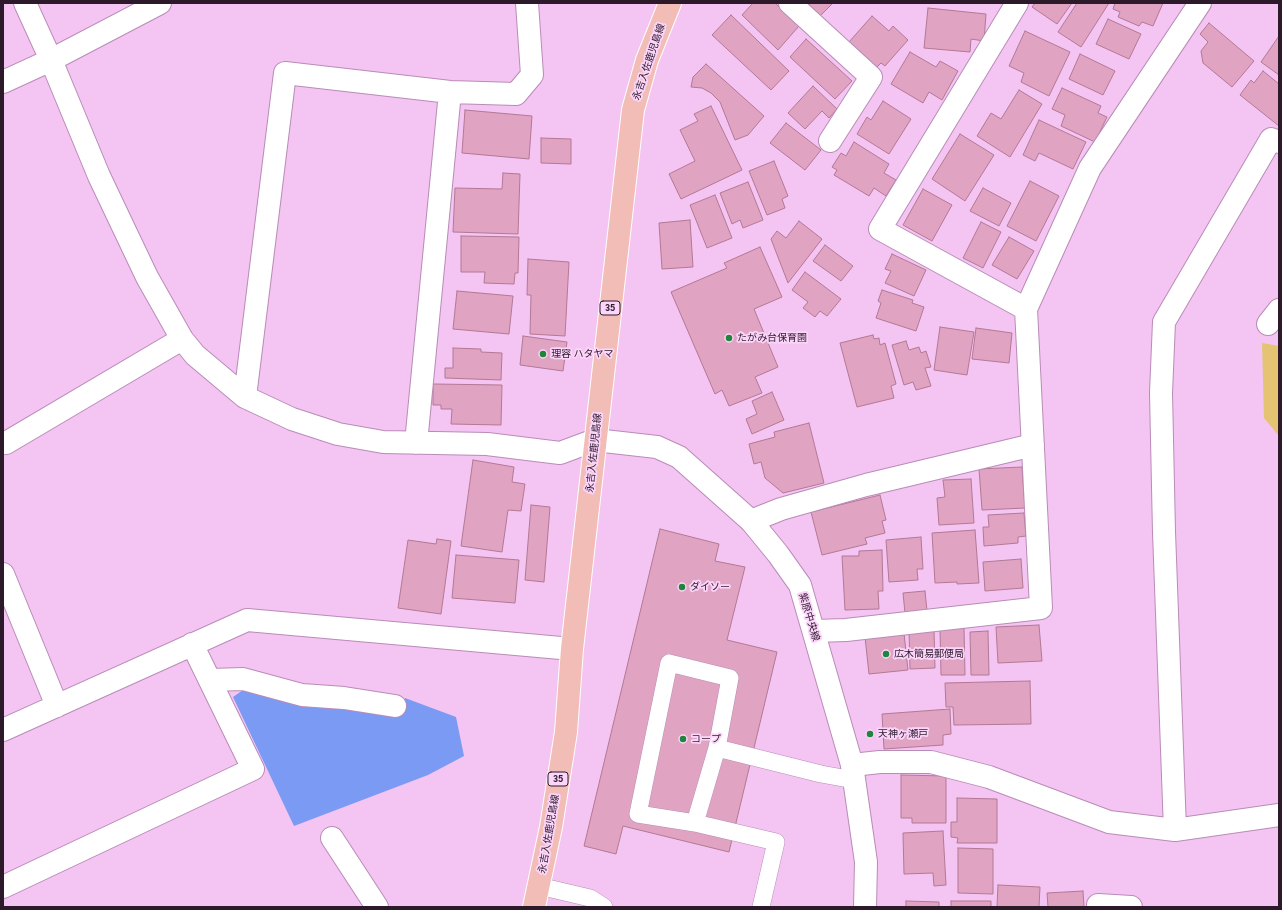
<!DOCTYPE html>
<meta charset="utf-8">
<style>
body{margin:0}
#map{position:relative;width:1282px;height:910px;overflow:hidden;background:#f4c4f2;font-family:Figtree,sans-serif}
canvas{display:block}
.frame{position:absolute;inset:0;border:4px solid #2c1a2b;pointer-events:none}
</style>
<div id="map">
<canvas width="1282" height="910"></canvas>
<div class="frame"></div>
</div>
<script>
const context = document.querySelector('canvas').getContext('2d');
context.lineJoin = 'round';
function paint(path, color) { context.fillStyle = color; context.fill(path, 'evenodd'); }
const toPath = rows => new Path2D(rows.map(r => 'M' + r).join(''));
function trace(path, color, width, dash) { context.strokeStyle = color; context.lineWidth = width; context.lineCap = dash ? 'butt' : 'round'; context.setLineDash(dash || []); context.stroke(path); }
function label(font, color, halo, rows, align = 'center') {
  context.font = font + ' Figtree,"Noto Sans JP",sans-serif'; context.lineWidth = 3.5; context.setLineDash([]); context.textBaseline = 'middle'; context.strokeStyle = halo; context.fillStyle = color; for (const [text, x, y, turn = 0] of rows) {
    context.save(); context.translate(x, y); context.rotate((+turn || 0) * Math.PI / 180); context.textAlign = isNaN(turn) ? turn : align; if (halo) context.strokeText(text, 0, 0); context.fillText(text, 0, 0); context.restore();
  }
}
paint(toPath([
 [1262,343,1279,346,1279,436,1264,418]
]), '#e4c373');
paint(toPath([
 [246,688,346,707,401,716,405,698,456,717,464,756,428,775,294,826,233,697]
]), '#7a9af3');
const building = toPath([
 [753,3,775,3,799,26,778,50,742,15,753,3],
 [808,3,833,3,819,17,806,5,808,3],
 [1035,3,1072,3,1057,24,1032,7,1035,3],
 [1077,3,1109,3,1081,47,1058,32,1077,3],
 [1115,3,1163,3,1153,26,1142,22,1139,26,1118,17,1120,12,1113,9,1115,3],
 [928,8,986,14,984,41,971,39,970,52,924,48,928,8],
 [731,15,789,71,771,90,712,35,731,15],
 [872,16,889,31,893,26,908,40,885,66,881,63,877,67,849,42,872,16],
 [1108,19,1141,34,1129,59,1096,44,1108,19],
 [1209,23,1254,61,1232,87,1203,63,1201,51,1208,42,1200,34,1209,23],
 [1025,31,1070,52,1049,96,1021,82,1024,73,1009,66,1025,31],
 [1279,36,1279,75,1261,62,1279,36],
 [806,39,852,81,835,99,790,57,806,39],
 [910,52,936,67,940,61,958,71,942,100,929,92,923,103,891,84,910,52],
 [1080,54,1115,71,1103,95,1069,79,1080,54],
 [706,64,764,116,748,135,735,140,720,102,711,93,702,88,691,87,693,77,706,64],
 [1263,71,1279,84,1279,126,1240,95,1251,80,1254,83,1263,71],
 [813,86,837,109,829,118,822,111,805,129,788,113,813,86],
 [1062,88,1101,106,1098,113,1107,117,1095,142,1061,126,1065,115,1052,109,1062,88],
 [1019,90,1042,104,1010,157,977,136,991,113,1001,119,1019,90],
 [883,101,911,119,889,154,857,134,867,117,871,120,883,101],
 [711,106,742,170,681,199,669,174,695,161,680,130,698,121,694,114,711,106],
 [465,110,532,116,529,159,462,153,465,110],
 [1039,120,1086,142,1073,169,1039,153,1035,161,1023,155,1039,120],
 [786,123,821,150,805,170,770,143,786,123],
 [960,134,994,155,965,201,932,179,960,134],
 [541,138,571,139,571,164,541,163,541,138],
 [854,142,889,164,884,173,896,180,886,196,874,188,869,196,834,175,837,170,832,167,841,153,846,156,854,142],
 [774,161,788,196,782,199,785,208,767,215,749,171,774,161],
 [503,173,520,174,518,234,453,232,455,188,502,189,503,173],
 [1030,181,1059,196,1036,241,1007,226,1030,181],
 [748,182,763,220,743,228,740,220,732,224,720,193,748,182],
 [983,188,1011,203,999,226,970,211,983,188],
 [923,189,952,205,932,241,903,225,923,189],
 [715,195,732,238,707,248,690,205,715,195],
 [690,220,693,267,662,269,659,223,690,220],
 [799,221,822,239,788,283,771,239,777,231,786,238,799,221],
 [981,222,1001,232,983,268,963,258,981,222],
 [461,236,519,237,518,273,515,273,514,284,484,283,485,272,461,272,461,236],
 [1009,237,1034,251,1017,279,992,265,1009,237],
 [825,245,853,266,841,281,813,261,825,245],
 [760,247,782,297,754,309,778,367,755,377,762,393,729,406,722,390,715,394,671,292,727,268,724,263,760,247],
 [892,254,926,270,914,296,885,283,891,271,885,269,892,254],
 [528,259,569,262,565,336,530,334,531,295,527,295,528,259],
 [805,272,841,299,827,316,820,311,815,317,803,308,808,302,792,290,805,272],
 [882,290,913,300,912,303,924,307,916,331,876,318,881,303,878,301,882,290],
 [457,291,513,296,509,334,453,329,457,291],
 [940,327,974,332,967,375,934,370,940,327],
 [976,328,1012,333,1009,363,972,359,976,328],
 [873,335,874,339,879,338,880,345,885,343,896,384,891,386,894,398,857,407,840,343,873,335],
 [523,336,567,342,563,371,520,365,523,336],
 [906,341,909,350,919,347,921,353,926,351,931,367,925,368,931,386,916,390,913,382,904,385,892,345,906,341],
 [453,348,481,349,481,352,502,353,501,380,445,378,445,368,453,368,453,348],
 [433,384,502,385,501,425,451,424,452,409,441,409,441,405,433,405,433,384],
 [772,392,784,420,752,434,746,419,757,414,752,401,772,392],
 [809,423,824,483,783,493,765,478,761,462,754,464,749,444,775,437,774,432,809,423],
 [473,460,514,467,512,482,525,484,521,511,508,510,502,552,461,546,473,460],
 [1022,467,1025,508,982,510,979,469,1022,467],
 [971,479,974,523,939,525,937,498,945,497,943,480,971,479],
 [880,495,886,520,882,521,885,533,865,538,867,544,822,555,811,512,880,495],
 [531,505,550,507,544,582,525,580,531,505],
 [1024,513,1026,536,1018,537,1018,543,984,546,983,527,989,527,988,515,1024,513],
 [660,529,719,544,715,561,745,567,727,640,777,652,729,852,623,826,616,854,584,846,660,529],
 [975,530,979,583,957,584,957,582,935,583,932,533,975,530],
 [921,537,923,569,917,569,918,580,889,582,886,540,921,537],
 [437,539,451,541,441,614,398,608,408,540,436,544,437,539],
 [882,550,883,591,878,591,879,609,845,610,842,556,859,556,859,551,882,550],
 [456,555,519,560,515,603,452,598,456,555],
 [1021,559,1023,588,985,591,983,562,1021,559],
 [925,591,927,611,905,613,903,593,925,591],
 [1039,625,1042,661,998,663,996,627,1039,625],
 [940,628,964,628,965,675,941,675,940,628],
 [909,630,934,630,935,668,910,669,909,630],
 [988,631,989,675,971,675,970,632,988,631],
 [904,633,908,670,869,674,865,637,904,633],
 [1030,681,1031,724,954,725,953,707,946,707,945,683,1030,681],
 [950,709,951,734,943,735,943,745,884,749,882,714,950,709],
 [901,775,946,776,946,823,912,823,912,818,901,818,901,775],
 [957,798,997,799,997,843,957,843,958,838,951,837,951,822,957,822,957,798],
 [943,831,946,885,934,886,933,873,904,874,903,833,943,831],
 [958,848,993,849,993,894,958,893,958,848],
 [998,885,1040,887,1039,907,997,907,998,885],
 [1083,891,1084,907,1048,907,1047,893,1083,891],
 [906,901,939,902,939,907,906,907,906,901],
 [951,901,991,901,991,907,951,907,951,901]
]);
paint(building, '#e0a4c2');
trace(building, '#b27895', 1);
const lane = toPath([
 [669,663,730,678,717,748,695,823,638,814,669,663],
 [717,748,821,774,854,780],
 [695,823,776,842,761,907],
 [539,886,590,898,604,907]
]);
const street = toPath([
 [25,3,51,60,99,176,147,277,182,339,195,355,245,397,292,419,338,434,383,442,487,444,560,453,595,440],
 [790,3,871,77,830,141],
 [1017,3,880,229,1026,309],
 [3,82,51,60,160,3],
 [1268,324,1279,310],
 [245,397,285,73,450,92,516,94,532,75,527,3],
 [6,443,182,339],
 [416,443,450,92],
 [751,521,781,509,866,485,1033,445],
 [3,574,57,706],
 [814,631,846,630,1041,608,1026,309,1090,168,1200,3],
 [210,680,243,679,302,695,344,698,395,706],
 [3,730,247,620,572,649],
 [852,765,880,762,931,762,989,777,1109,822,1175,830,1279,815],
 [1175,830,1164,532,1161,393,1164,322,1271,139,1279,142],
 [332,838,377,907],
 [3,887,253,769,192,644],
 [1098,907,1098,905,1131,907]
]);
const secondary = toPath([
 [595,440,657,447,679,457,751,521,778,554,800,585,852,765,866,862,865,907]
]);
const primary = toPath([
 [534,907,551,827,566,732,572,649,633,110,647,60,670,3]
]);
trace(lane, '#b98cb7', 18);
trace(street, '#b98cb7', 24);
trace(secondary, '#b98cb7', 24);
trace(primary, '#fff', 24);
trace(lane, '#fff', 17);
trace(street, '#fff', 22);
trace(secondary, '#fff', 22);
trace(primary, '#f2bdb6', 22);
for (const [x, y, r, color] of [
 [729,338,4,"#1e853a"],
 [543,354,4,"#1e853a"],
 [682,587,4,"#1e853a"],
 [886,654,4,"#1e853a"],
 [870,734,4,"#1e853a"],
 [683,739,4,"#1e853a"]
]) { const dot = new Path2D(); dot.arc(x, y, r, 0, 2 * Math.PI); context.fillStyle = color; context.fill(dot); trace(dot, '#fcd5fa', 1.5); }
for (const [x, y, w] of [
 [610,308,20],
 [558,779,20]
]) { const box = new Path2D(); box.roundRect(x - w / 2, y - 7, w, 14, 3); context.fillStyle = '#fcd5fa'; context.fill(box); trace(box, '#2c1a2b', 1); }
label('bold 9px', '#2c1a2b', null, [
 ["35",610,308],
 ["35",558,779]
]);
label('10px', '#2c1a2b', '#fcd5fa', [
 ["永吉入佐鹿児島線",649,62,-71],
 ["永吉入佐鹿児島線",594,453,-84],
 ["紫原中央線",809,617,73],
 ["永吉入佐鹿児島線",549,834,-80]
]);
label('10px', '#2c1a2b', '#fcd5fa', [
 ["たがみ台保育園",737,338],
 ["理容 ハタヤマ",551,354],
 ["ダイソー",690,587],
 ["広木簡易郵便局",894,654],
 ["天神ヶ瀬戸",878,734],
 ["コープ",691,739]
], 'left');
</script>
